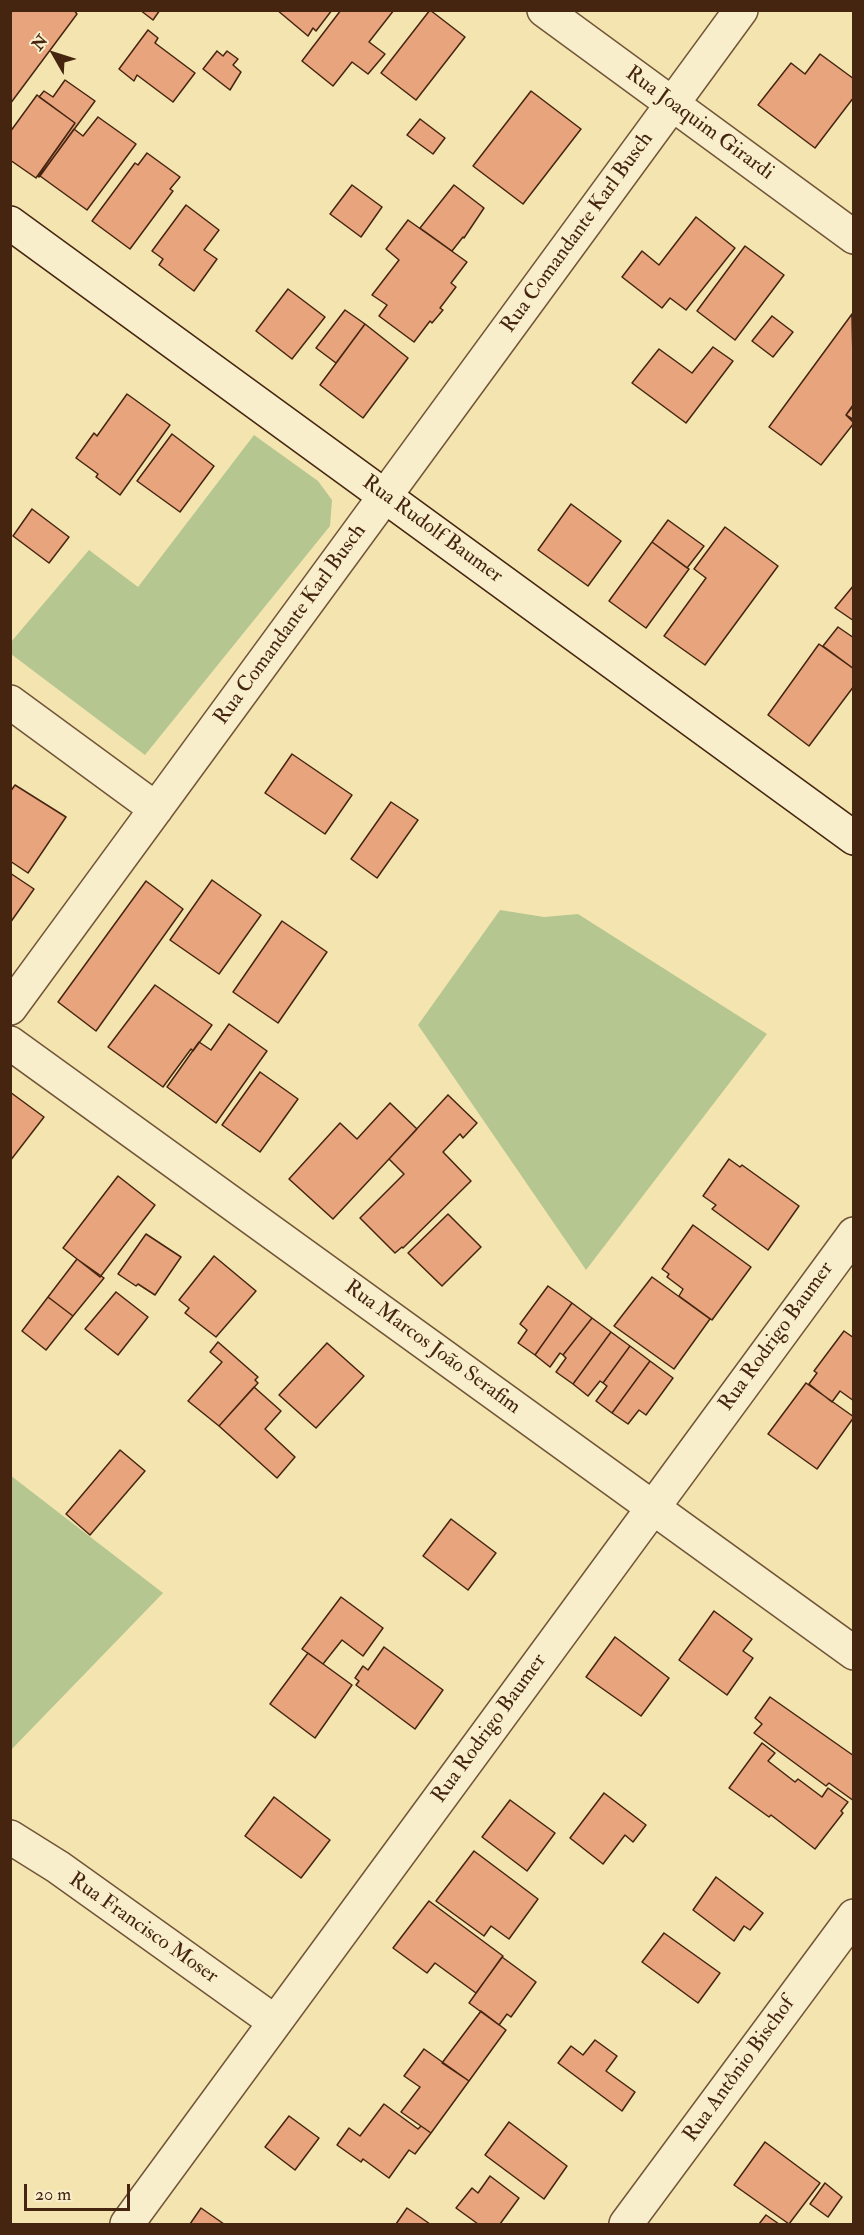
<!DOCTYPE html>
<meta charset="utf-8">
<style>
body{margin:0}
#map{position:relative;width:864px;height:2235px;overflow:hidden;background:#f4e5b0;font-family:"IM FELL Double Pica",serif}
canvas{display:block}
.frame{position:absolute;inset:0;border:12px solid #462510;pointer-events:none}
.north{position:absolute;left:24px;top:24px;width:60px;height:60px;-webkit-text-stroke:4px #f8eecc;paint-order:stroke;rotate:309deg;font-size:16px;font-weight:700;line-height:24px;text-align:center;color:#462510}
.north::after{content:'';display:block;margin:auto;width:21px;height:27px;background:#462510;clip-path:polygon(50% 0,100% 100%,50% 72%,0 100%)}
.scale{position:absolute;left:24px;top:2184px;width:106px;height:27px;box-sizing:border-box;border:3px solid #462510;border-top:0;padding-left:8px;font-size:18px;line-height:21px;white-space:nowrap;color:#462510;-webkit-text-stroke:4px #f8eecc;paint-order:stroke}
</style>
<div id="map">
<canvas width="864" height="2235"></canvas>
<div class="frame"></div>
<div class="north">N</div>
<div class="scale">20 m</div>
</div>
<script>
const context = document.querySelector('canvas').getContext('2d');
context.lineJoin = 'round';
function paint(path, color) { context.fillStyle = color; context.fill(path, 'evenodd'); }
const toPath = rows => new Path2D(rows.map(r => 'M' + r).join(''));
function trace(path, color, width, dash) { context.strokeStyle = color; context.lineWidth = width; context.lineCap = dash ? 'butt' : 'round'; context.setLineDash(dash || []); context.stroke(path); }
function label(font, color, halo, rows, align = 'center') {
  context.font = font + ' "IM FELL Double Pica",serif'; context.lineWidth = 4.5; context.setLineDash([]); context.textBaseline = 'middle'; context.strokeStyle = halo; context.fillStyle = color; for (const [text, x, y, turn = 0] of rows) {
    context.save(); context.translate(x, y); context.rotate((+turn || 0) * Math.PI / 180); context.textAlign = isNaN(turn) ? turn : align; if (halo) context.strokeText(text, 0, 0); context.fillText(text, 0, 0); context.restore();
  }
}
paint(toPath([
 [254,435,318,481,332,500,330,526,145,755,11,654,11,642,89,550,138,587],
 [500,910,544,917,578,914,767,1034,586,1270,418,1025],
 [10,1475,163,1593,11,1750,10,1750]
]), '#b5c690');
const building = toPath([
 [13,10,74,10,77,14,10,104,10,14,13,10],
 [140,10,160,10,153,20,140,10],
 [277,10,332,10,316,31,313,28,308,36,277,10],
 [341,10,394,10,369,42,385,54,368,74,352,62,333,86,302,61,341,10],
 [430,10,465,37,416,100,381,73,430,10],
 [148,30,158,38,155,43,195,73,173,102,137,75,134,81,119,69,148,30],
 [217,51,223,56,227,51,238,59,233,65,241,72,230,90,203,69,217,51],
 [820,54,854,79,854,97,815,148,758,105,791,63,805,74,820,54],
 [65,80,95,101,39,177,38,176,75,123,39,97,44,91,53,97,65,80],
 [531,91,581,129,523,204,473,166,531,91],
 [37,95,75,123,36,178,10,160,10,132,37,95],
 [98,117,136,144,87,210,40,176,74,129,83,136,98,117],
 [420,119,445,138,433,154,407,135,420,119],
 [147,153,180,177,170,189,173,191,130,249,92,221,135,163,138,165,147,153],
 [352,185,382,207,361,237,330,214,352,185],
 [454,185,484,208,464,238,463,237,452,251,420,228,454,185],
 [186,205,219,230,204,250,217,259,194,291,159,265,163,259,152,251,186,205],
 [696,217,735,248,686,310,670,298,662,308,622,277,642,251,659,265,696,217],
 [408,220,467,262,451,283,456,287,440,308,443,310,432,323,430,321,414,342,379,316,387,305,372,295,399,260,386,249,408,220],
 [745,246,784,275,735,340,697,311,745,246],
 [288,289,325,317,292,359,256,331,288,289],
 [345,310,365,324,336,363,316,348,345,310],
 [852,314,854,405,846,415,854,423,821,465,769,427,852,314],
 [772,316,793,332,773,357,752,341,772,316],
 [365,324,408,358,363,418,320,385,365,324],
 [713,347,733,361,686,423,632,383,659,349,692,373,713,347],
 [127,394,170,425,120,495,96,477,98,474,76,458,94,433,97,436,127,394],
 [853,405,854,405,854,420,846,415,853,405],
 [172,434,214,466,180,512,137,481,172,434],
 [571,504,621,541,588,586,538,550,571,504],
 [32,509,69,537,49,563,13,536,32,509],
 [668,520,704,546,687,568,652,542,668,520],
 [725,527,778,566,705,665,664,636,706,578,694,569,725,527],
 [652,542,689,569,646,628,609,601,652,542],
 [854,585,854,621,835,608,854,585],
 [838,627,854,638,854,669,823,646,838,627],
 [819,644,854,669,854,686,809,746,768,715,819,644],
 [292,754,352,795,325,834,265,793,292,754],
 [15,785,66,817,28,873,10,861,10,792,15,785],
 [391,802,418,820,377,878,351,859,391,802],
 [10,873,34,889,10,923,10,873],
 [212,880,261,915,219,974,170,940,212,880],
 [146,881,183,909,96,1031,58,1002,146,881],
 [282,921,327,952,278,1023,233,992,282,921],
 [155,985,212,1025,193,1051,191,1049,163,1087,108,1047,155,985],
 [229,1024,267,1051,216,1123,167,1087,199,1042,211,1050,229,1024],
 [260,1072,298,1099,260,1152,222,1125,260,1072],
 [10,1092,44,1117,10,1161,10,1092],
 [448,1095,477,1123,463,1138,460,1134,443,1152,471,1181,403,1248,402,1247,395,1253,360,1218,404,1174,389,1159,448,1095],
 [390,1103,417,1129,333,1219,289,1179,340,1123,357,1139,390,1103],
 [729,1159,740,1167,742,1165,799,1206,768,1250,712,1209,716,1205,703,1196,729,1159],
 [118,1176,155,1205,100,1277,63,1248,118,1176],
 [448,1214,481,1247,442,1286,408,1253,448,1214],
 [693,1225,751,1267,712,1320,679,1296,683,1289,667,1277,669,1274,662,1269,693,1225],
 [146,1234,181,1257,155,1295,138,1284,136,1286,118,1274,146,1234],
 [214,1256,256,1291,216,1337,185,1313,189,1308,179,1300,214,1256],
 [77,1259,104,1278,73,1316,48,1297,77,1259],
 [652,1277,710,1319,674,1369,614,1326,652,1277],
 [548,1286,572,1303,535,1355,518,1343,527,1330,520,1324,548,1286],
 [116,1292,148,1317,118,1355,85,1329,116,1292],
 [48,1297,73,1316,46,1350,22,1331,48,1297],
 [572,1303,592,1318,563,1355,560,1353,550,1367,535,1355,572,1303],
 [592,1318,611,1332,573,1384,556,1372,566,1358,563,1355,592,1318],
 [844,1331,854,1338,854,1401,840,1391,832,1402,809,1384,817,1373,814,1371,844,1331],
 [611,1332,630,1346,603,1383,600,1381,588,1396,573,1384,611,1332],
 [218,1342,258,1377,255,1380,258,1383,219,1426,188,1401,222,1362,210,1352,218,1342],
 [327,1343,364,1376,316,1428,279,1395,327,1343],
 [630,1346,650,1361,612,1413,596,1401,607,1386,603,1383,630,1346],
 [650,1361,673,1378,646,1415,639,1410,628,1424,612,1413,650,1361],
 [806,1383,854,1417,817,1469,768,1434,806,1383],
 [254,1387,281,1411,265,1429,295,1457,277,1478,219,1426,254,1387],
 [120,1450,145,1471,90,1535,66,1514,120,1450],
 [451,1519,496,1553,468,1590,423,1556,451,1519],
 [341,1597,383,1628,363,1656,342,1640,323,1664,302,1649,341,1597],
 [714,1611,752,1639,743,1651,753,1658,727,1695,679,1660,714,1611],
 [615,1637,669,1678,641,1716,586,1677,615,1637],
 [384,1647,443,1690,415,1729,356,1685,359,1681,355,1678,363,1666,368,1670,384,1647],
 [308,1653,352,1685,315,1738,270,1704,308,1653],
 [770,1697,854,1756,854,1801,829,1783,826,1786,754,1733,762,1724,755,1718,770,1697],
 [762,1743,775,1753,768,1761,795,1782,798,1779,822,1797,828,1788,848,1802,841,1811,843,1813,815,1849,771,1815,769,1817,729,1788,762,1743],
 [604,1793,646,1825,633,1842,625,1835,603,1864,570,1838,604,1793],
 [274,1797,330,1840,301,1878,245,1836,274,1797],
 [510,1800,555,1833,527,1871,482,1837,510,1800],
 [474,1851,538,1899,509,1939,491,1926,484,1936,436,1901,474,1851],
 [716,1877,763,1913,750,1930,744,1926,734,1941,693,1910,716,1877],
 [429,1901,503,1956,476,1993,435,1963,427,1973,393,1948,429,1901],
 [664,1933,720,1973,698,2003,642,1962,664,1933],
 [502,1957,536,1982,511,2017,507,2014,499,2025,469,2003,502,1957],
 [481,2011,506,2030,469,2081,442,2063,481,2011],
 [595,2040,617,2056,606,2071,635,2092,622,2111,558,2063,571,2046,583,2055,595,2040],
 [424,2049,469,2081,431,2133,401,2112,420,2087,404,2076,424,2049],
 [384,2104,418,2129,421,2126,431,2133,415,2154,409,2150,389,2178,363,2159,361,2162,337,2145,349,2128,360,2136,384,2104],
 [289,2116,319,2138,295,2170,265,2147,289,2116],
 [509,2122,567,2166,544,2199,485,2155,509,2122],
 [765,2142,820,2183,789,2224,734,2185,765,2142],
 [490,2176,519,2198,500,2224,478,2224,456,2208,472,2188,478,2193,490,2176],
 [825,2183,842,2197,828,2217,810,2204,825,2183],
 [201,2208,224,2224,190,2224,201,2208],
 [407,2208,430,2224,396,2224,407,2208],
 [766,2215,779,2224,759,2224,766,2215]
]);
paint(building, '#e7a47d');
trace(building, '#462510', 1.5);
const street = toPath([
 [544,10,854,237],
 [10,702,156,809],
 [10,1008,741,10],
 [10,1043,854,1653],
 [10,1837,58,1867,275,2022],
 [127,2224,854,1234],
 [626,2224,854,1916]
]);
const secondary = toPath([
 [10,223,854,838]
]);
trace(street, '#725538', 36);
trace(secondary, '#462510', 36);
trace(street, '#f8eecc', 33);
trace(secondary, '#f8eecc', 33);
label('21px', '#462510', '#f8eecc', [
 ["Rua Joaquim Girardi",699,124,36],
 ["Rua Comandante Karl Busch",578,233,-54],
 ["Rua Rudolf Baumer",432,530,36],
 ["Rua Comandante Karl Busch",291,625,-54],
 ["Rua Rodrigo Baumer",777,1337,-54],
 ["Rua Marcos João Serafim",432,1348,36],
 ["Rua Rodrigo Baumer",490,1729,-54],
 ["Rua Francisco Moser",143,1929,35],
 ["Rua Antônio Bischof",740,2070,-54]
]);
</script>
